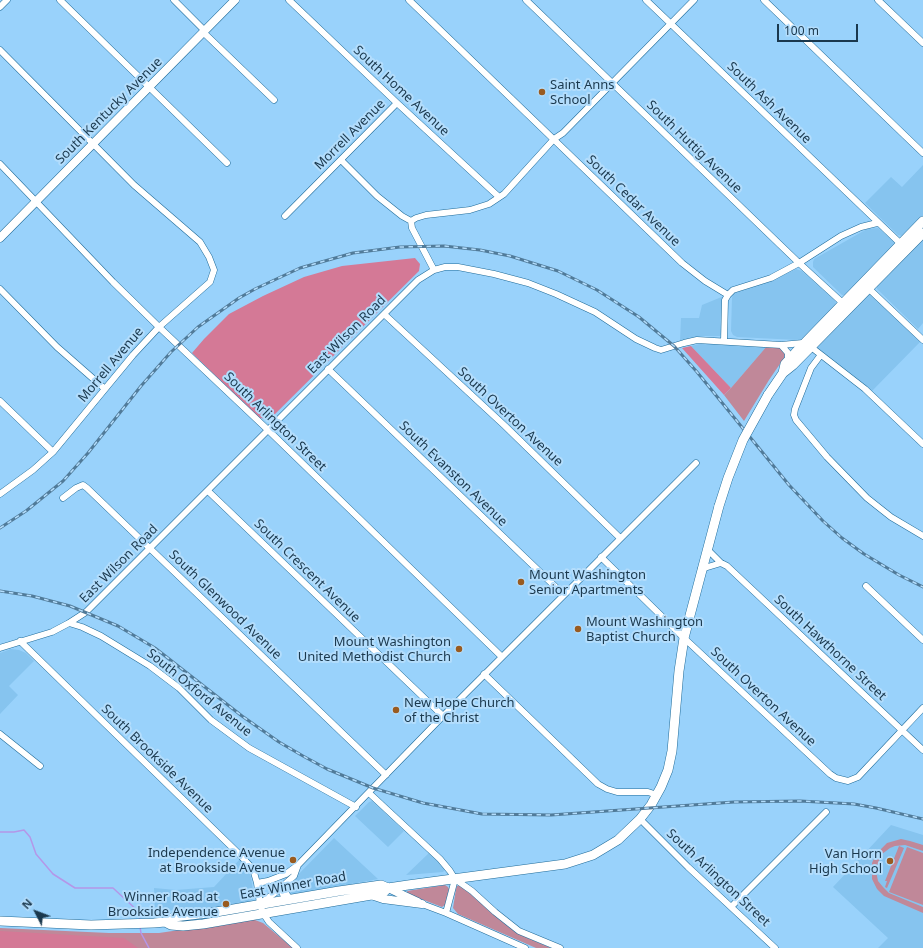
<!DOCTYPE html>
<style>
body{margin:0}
#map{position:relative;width:923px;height:948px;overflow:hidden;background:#99d2fb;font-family:"Noto Sans",sans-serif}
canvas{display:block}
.north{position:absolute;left:16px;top:892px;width:40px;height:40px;-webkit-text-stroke:3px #b3ddfc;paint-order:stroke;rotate:312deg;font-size:11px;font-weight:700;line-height:16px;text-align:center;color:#1a384d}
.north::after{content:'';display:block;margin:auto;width:14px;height:18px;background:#1a384d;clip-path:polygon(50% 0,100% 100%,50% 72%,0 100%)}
.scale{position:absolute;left:777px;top:24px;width:81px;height:18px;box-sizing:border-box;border:2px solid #1a384d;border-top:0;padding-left:5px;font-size:12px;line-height:14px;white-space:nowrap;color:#1a384d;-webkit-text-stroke:3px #b3ddfc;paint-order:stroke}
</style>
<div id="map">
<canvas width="923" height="948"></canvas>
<div class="north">N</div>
<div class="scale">100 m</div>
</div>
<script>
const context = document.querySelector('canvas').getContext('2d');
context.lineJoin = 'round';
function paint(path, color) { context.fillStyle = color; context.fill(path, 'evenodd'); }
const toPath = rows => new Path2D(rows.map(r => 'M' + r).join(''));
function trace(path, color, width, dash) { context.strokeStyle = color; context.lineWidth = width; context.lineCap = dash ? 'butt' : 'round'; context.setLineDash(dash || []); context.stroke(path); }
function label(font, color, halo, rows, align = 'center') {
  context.font = font + ' "Noto Sans",sans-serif'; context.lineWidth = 4; context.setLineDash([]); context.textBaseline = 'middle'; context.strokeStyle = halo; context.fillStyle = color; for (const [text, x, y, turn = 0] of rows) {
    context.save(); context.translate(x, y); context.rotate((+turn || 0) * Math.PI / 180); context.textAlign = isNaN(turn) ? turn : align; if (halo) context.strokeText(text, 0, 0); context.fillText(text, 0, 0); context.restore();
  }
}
paint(toPath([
 [923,165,923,216,905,235,902,236,898,235,865,203,891,177,902,187],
 [878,228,894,242,894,245,847,295,842,295,813,267,813,262,814,259,867,229],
 [921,241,923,241,923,323,918,329,877,289,877,286],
 [796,269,802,271,834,300,836,303,835,307,805,337,798,340,737,337,733,335,731,331,732,298,733,294,738,292,773,280],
 [867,294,870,294,873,297,920,342,872,391,817,349,817,345],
 [724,296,722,333,720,336,701,336,689,338,680,342,681,318,699,318,702,305],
 [704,343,767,346,731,388,691,346],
 [11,649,19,650,26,653,34,661,9,686,18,695,0,714,0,653],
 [372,801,404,831,388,847,355,816,369,802],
 [891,825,923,835,923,948,878,948,888,938,833,887],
 [334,838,378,879,294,895,290,895,287,893,287,886],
 [429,853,443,866,445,870,443,872,406,875],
 [240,859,248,869,251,877,254,898,248,903,174,914,172,910,155,912,154,888,176,890,214,887]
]), '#86c4ef');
paint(toPath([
 [767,346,783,348,785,353,784,358,769,380,744,421,724,395,731,388],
 [901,839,910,841,923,845,923,851,905,845,895,846,890,848,882,854,878,863,876,871,878,881,883,887,889,893,923,907,923,913,884,896,877,889,872,879,872,863,876,854,887,843],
 [899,846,904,848,887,888,885,887,887,881,885,881],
 [907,847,923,853,923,905,889,892],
 [445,885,448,887,449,889,445,905,442,907,408,894,407,891],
 [460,885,509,927,521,935,551,948,536,948,458,914,453,908,456,889,457,886],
 [248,920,255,920,263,923,293,948,0,948,0,928,109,933,159,933]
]), '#c08899');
paint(toPath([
 [415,258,420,264,419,271,270,419,259,418,192,353,204,339,229,314,263,296,304,277,342,266],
 [691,346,731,388,724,395,682,348],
 [0,931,124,938,138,948,0,948]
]), '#d47996');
trace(toPath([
 [0,832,14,832,24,830,30,837,36,854,53,874,75,888,113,888,139,912,140,921],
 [140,927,141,933,149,948]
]), '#b497e8', 1.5);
const street = toPath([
 [60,0,227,163],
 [174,0,205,31],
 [289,0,397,103,499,197],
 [409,0,682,263,705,281,728,295],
 [526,0,799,263,846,306],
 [646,0,903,246],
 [764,0,923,153],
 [878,0,923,43],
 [0,7,7,0],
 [203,32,274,100],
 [0,50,134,185,200,242,209,257,214,270,210,282,159,327,133,355,53,452,33,470,0,494],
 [341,160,377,196,402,216,411,221,412,228,434,270],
 [0,164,113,282,159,327,268,430,502,657],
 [285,216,397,103],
 [411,221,416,218,426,215,470,210,489,204,504,194,554,139,563,133,694,0],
 [866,286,923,340],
 [0,289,57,347,105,389],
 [384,314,505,426,620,538],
 [724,341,725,300,728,295,733,290,771,278,799,263,841,236,861,227,877,223],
 [781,345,788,353,788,360],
 [811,347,865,389,923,444],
 [820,356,811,368,795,409,794,415,796,420,827,457,867,498,891,517,923,536],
 [328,369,564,595],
 [0,401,53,452],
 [208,491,443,716],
 [63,498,76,488,83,485,87,488,386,775],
 [707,549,721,563,727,566,923,750],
 [601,557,684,638,830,774,836,778,848,781,858,777,923,708],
 [701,569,721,563],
 [866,586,923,640],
 [69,623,82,627,101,636,150,666,179,688,211,720,249,748,356,807],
 [20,641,239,854,253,869,257,883,260,904,263,913,269,922,297,948],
 [0,648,52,632,69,623,86,612,418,280,434,270,445,267,458,267,494,274,528,283,556,294,595,312,636,339,655,348,661,350,684,343,697,340,781,345,803,343],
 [484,674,598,784,607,789,617,792,648,792,657,795],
 [0,734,40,766],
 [369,793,440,859,450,871,455,879,446,913],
 [640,819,688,867,775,948],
 [455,879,472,891,495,912,519,931,560,948],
 [257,883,268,881,286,874,298,865,443,716,696,463],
 [261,903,276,892,294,876,298,865],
 [422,904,446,913,525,948],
 [731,907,826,812]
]);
const secondary = toPath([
 [0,238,235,0],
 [388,888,418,902],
 [371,895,383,899,422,904]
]);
const primary = toPath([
 [783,373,785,364,795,353,923,221],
 [768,395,783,373,793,365,923,233],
 [282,886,284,893,288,899],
 [0,921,91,925,154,923,165,922,174,917,216,912,339,891,381,885,388,888],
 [165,922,171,925,183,926,203,924,383,893,388,888,408,885,565,864,593,855,618,840,640,819,651,805,661,787,668,770,672,751,679,671,684,638,719,506]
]);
trace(street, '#1f6b99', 7);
trace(secondary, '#1f6b99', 9);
trace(primary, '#1f6b99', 10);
trace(street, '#fff', 6);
trace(secondary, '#fff', 8);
trace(primary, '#fff', 9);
const rail = toPath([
 [0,528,26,511,63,481,88,453,141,386,171,352,198,327,239,298,255,289,300,268,353,253,400,247,444,246,480,250,510,256,558,271,597,290,639,317,674,346,697,372,789,485,823,521,842,538,864,554,899,575,923,587],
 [0,591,32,596,70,606,118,626,155,648,242,716,279,742,303,756,327,769,373,788,423,803,482,814,551,815,734,802,800,801,854,804,876,808,923,819]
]);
trace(rail, '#517b99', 3);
trace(rail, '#b3ddfc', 1.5, [4.5]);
const primaryBridge = toPath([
 [719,506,728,478,743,440,768,395]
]);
trace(primaryBridge, '#1f6b99', 10, []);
trace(primaryBridge, '#fff', 9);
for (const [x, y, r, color] of [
 [542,92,4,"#995b20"],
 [521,582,4,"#995b20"],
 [578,629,4,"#995b20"],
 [459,649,4,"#995b20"],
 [396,710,4,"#995b20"],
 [293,860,4,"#995b20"],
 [890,861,4,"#995b20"],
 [226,904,4,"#995b20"]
]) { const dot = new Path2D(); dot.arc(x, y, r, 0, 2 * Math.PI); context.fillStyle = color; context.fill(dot); trace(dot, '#b3ddfc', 1.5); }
label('13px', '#1a384d', '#b3ddfc', [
 ["Saint Anns",550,85],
 ["School",550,100],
 ["Mount Washington",529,575],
 ["Senior Apartments",529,590],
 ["Mount Washington",586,622],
 ["Baptist Church",586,637],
 ["Mount Washington",451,642,"right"],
 ["United Methodist Church",451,657,"right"],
 ["New Hope Church",404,703],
 ["of the Christ",404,718],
 ["Independence Avenue",285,853,"right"],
 ["at Brookside Avenue",285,868,"right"],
 ["Van Horn",882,854,"right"],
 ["High School",882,869,"right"],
 ["Winner Road at",218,897,"right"],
 ["Brookside Avenue",218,912,"right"]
], 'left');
label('13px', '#1a384d', '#b3ddfc', [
 ["South Home Avenue",401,91,43],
 ["South Ash Avenue",769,103,44],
 ["South Kentucky Avenue",109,111,-45],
 ["Morrell Avenue",350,135,-45],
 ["South Huttig Avenue",694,147,44],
 ["South Cedar Avenue",633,201,44],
 ["East Wilson Road",347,335,-45],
 ["Morrell Avenue",111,365,-50],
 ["South Overton Avenue",510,417,43],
 ["South Arlington Street",275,422,44],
 ["South Evanston Avenue",453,474,44],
 ["East Wilson Road",119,564,-45],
 ["South Crescent Avenue",307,571,44],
 ["South Glenwood Avenue",225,605,44],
 ["South Hawthorne Street",830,648,43],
 ["South Oxford Avenue",199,693,39],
 ["South Overton Avenue",763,697,43],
 ["South Brookside Avenue",157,759,44],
 ["South Arlington Street",718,878,43],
 ["East Winner Road",293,886,-10]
]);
</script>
